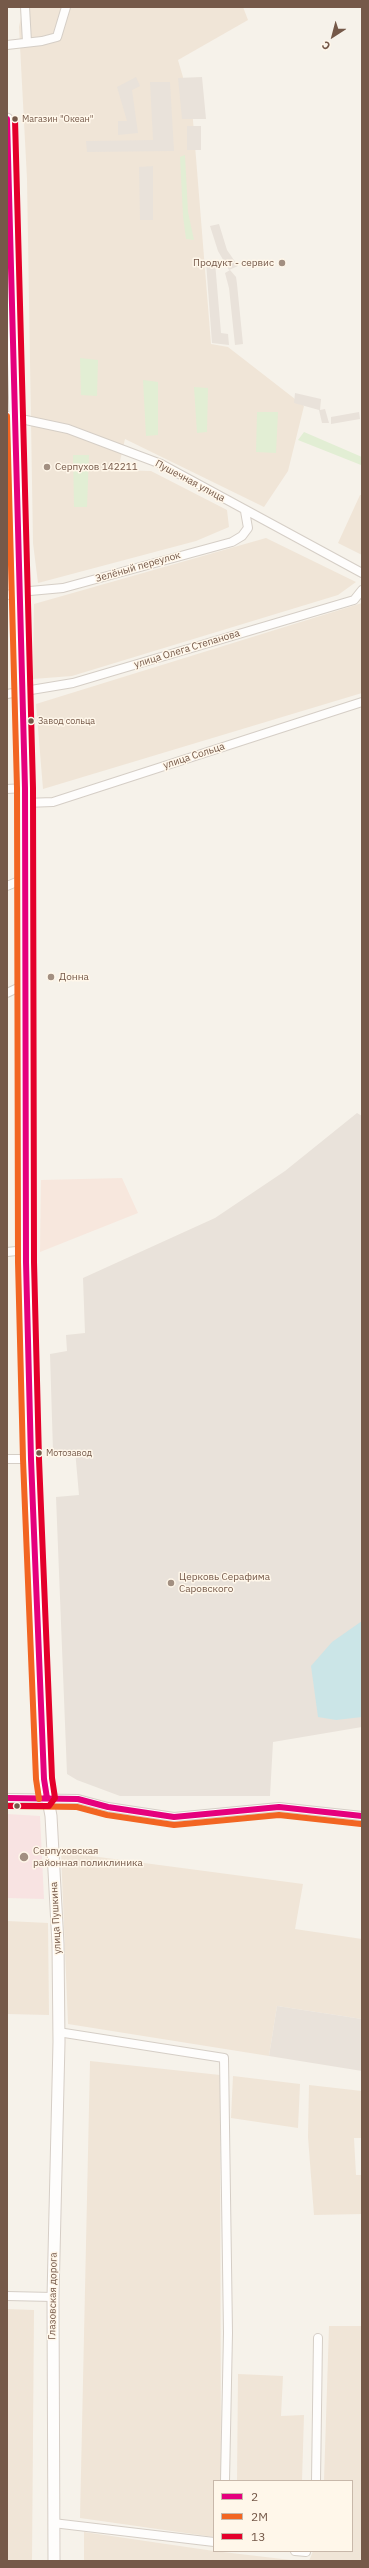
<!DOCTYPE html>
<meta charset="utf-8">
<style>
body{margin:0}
#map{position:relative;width:369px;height:2568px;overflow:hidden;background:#f6f2ea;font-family:"IBM Plex Sans",sans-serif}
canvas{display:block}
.frame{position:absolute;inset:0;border:8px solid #755949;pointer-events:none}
.legend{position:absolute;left:213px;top:2480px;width:140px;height:72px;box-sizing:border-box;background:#fff7ea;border:1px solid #c8b8aa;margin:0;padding:5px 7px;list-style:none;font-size:12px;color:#755949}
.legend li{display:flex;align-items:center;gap:8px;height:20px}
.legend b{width:20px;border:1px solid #c8b8aa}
.north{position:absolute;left:313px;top:16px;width:40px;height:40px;-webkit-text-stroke:3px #fff7ea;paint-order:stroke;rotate:216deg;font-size:11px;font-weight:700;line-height:16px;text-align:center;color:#755949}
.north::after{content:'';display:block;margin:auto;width:14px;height:18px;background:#755949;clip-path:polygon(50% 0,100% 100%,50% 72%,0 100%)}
</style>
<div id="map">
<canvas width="369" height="2568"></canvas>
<div class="frame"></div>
<ul class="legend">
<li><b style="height:5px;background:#e5007d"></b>2</li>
<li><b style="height:5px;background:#f26522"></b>2М</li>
<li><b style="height:5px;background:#e4002b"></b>13</li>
</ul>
<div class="north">С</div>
</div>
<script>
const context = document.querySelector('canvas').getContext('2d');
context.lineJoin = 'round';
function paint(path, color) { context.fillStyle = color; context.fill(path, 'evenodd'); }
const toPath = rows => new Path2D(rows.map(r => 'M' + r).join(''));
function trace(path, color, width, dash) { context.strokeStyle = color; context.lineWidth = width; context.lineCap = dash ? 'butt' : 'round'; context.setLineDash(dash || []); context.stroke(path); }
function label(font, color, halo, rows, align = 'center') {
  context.font = font + ' "IBM Plex Sans",sans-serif'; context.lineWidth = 3; context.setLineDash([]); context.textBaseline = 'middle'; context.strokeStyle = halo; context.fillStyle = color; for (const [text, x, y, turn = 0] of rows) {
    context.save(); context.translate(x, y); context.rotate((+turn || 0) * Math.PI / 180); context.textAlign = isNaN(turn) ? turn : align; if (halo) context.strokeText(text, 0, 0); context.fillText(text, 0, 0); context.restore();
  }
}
paint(toPath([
 [23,7,243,7,248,20,178,60,192,108,211,344,228,347,304,406,288,471,264,507,125,439,118,470,151,471,227,510,229,527,196,541,38,583,33,543,27,179,19,27],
 [360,495,362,495,362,555,338,543],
 [266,538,356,582,338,595,72,676,33,679,34,604],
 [362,603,362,693,43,789,36,704],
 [61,1852,303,1884,295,1929,362,1939,362,2019,277,2006,269,2056,68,2024],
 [7,1921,48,1923,49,2015,7,2014],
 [90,2061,220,2075,221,2481,214,2481,214,2537,80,2518],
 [233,2076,300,2084,298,2128,231,2118],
 [309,2085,362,2091,362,2138,354,2138,356,2175,362,2175,362,2214,314,2215,308,2137],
 [7,2309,34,2310,32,2561,7,2561],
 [329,2326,362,2326,362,2561,309,2561,313,2551,352,2551,352,2481,324,2481],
 [238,2374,283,2376,281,2416,304,2415,302,2481,237,2481],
 [84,2532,214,2551,291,2560,84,2561]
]), '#f0e5d7');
paint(toPath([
 [122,1178,138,1213,40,1252,41,1180]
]), '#f7e7dd');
paint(toPath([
 [136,77,140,86,132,90,138,133,118,135,118,121,127,121,117,87],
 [202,77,206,119,182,119,178,78],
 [150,82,170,82,174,151,87,152,86,141,153,140],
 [187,126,201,126,201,150,187,150],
 [153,166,153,220,140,220,139,167],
 [219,224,227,250,238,266,229,270,218,251,210,226],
 [206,262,215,262,221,333,228,334,229,345,212,343],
 [230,270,236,277,237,284,243,344,235,345,229,288,225,273],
 [295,393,321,399,320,410,325,409,329,423,322,423,319,410,294,403],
 [359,412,360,419,331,424,331,417],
 [357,1113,362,1116,362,1727,273,1742,270,1796,120,1796,77,1780,67,1774,56,1497,79,1495,75,1450,53,1451,50,1354,67,1351,66,1335,85,1333,83,1278,215,1218,285,1171],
 [277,2006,362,2019,362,2071,269,2056]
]), '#e9e2da');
paint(toPath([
 [7,1814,40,1816,44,1899,7,1898]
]), '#f8e3e2');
paint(toPath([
 [185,155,188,212,194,240,186,239,183,216,180,157],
 [80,358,98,360,97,396,81,395],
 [143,380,158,382,158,435,146,436],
 [194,387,208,388,207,432,197,433],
 [257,412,278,412,276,453,256,452],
 [304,432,362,457,361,465,298,440],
 [73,455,89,455,87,507,74,507]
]), '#e2eed4');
paint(toPath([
 [362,1621,362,1717,336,1720,318,1717,311,1666,332,1642]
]), '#cbe5e7');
const street = toPath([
 [25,7,27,42],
 [7,45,42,41,57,37,66,7],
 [7,416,68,429,161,464,362,573],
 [7,499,16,495],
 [7,595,19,592,63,588,232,542,242,536,248,528,245,511],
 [7,694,73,683,354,600,362,590],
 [7,789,25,788],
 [25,803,53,802,362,702],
 [7,886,26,878],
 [7,993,26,984],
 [7,1252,26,1250],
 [7,1459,31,1459],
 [7,1798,78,1799,108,1807,174,1817,279,1807,362,1816],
 [58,2032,224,2058,228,2333,225,2481],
 [7,2296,53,2297],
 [316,2481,318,2338],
 [53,2523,214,2542],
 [295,2551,306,2552]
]);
const secondary = toPath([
 [7,119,25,788,26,1262,31,1459,44,1779,51,1816,58,1944,59,2042,53,2297,54,2561]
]);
trace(street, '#d5cec6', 10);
trace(secondary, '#d6cec6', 13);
trace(street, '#fefdfc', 8);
trace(secondary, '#fefdfc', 11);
trace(toPath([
 [7,119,25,788,26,1262,31,1459,44,1779,47,1798],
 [7,1798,78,1799,108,1807,174,1817,279,1807,362,1816]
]), '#e5007d', 6);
trace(toPath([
 [7,416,17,788,18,1262,23,1459,36,1779,39,1799],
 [7,1806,77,1807,107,1815,174,1825,279,1815,361,1824]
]), '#f26522', 6);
trace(toPath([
 [7,1806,49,1806,55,1798,52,1778,39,1459,34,1262,33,788,15,119]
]), '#e4002b', 6);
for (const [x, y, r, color] of [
 [15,119,3.5,"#755949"],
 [282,263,4,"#a28f81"],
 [47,467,4,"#a28f81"],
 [31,721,3.5,"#755949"],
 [51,977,4,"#a28f81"],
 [39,1453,3.5,"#755949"],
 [171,1583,4,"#a28f81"],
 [17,1806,3.5,"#755949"],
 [24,1857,5,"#a28f81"]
]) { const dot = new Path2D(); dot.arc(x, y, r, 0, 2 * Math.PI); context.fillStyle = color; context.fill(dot); trace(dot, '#fff7ea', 1.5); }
label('9px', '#755949', '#fff7ea', [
 ["Магазин \"Океан\"",22,119],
 ["Завод сольца",38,721],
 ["Мотозавод",46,1453]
], 'left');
label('10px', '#755949', '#fff7ea', [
 ["Продукт - сервис",274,263,"right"],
 ["Серпухов 142211",55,467],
 ["Донна",59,977],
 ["Церковь Серафима",179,1577],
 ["Саровского",179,1589],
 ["Серпуховская",33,1851],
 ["районная поликлиника",33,1863]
], 'left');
label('10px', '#755949', '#fff7ea', [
 ["Пушечная улица",190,481,28],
 ["Зелёный переулок",138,567,-16],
 ["улица Олега Степанова",187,649,-17],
 ["улица Сольца",194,756,-18],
 ["улица Пушкина",56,1918,-93],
 ["Глазовская дорога",53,2296,-89]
]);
</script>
